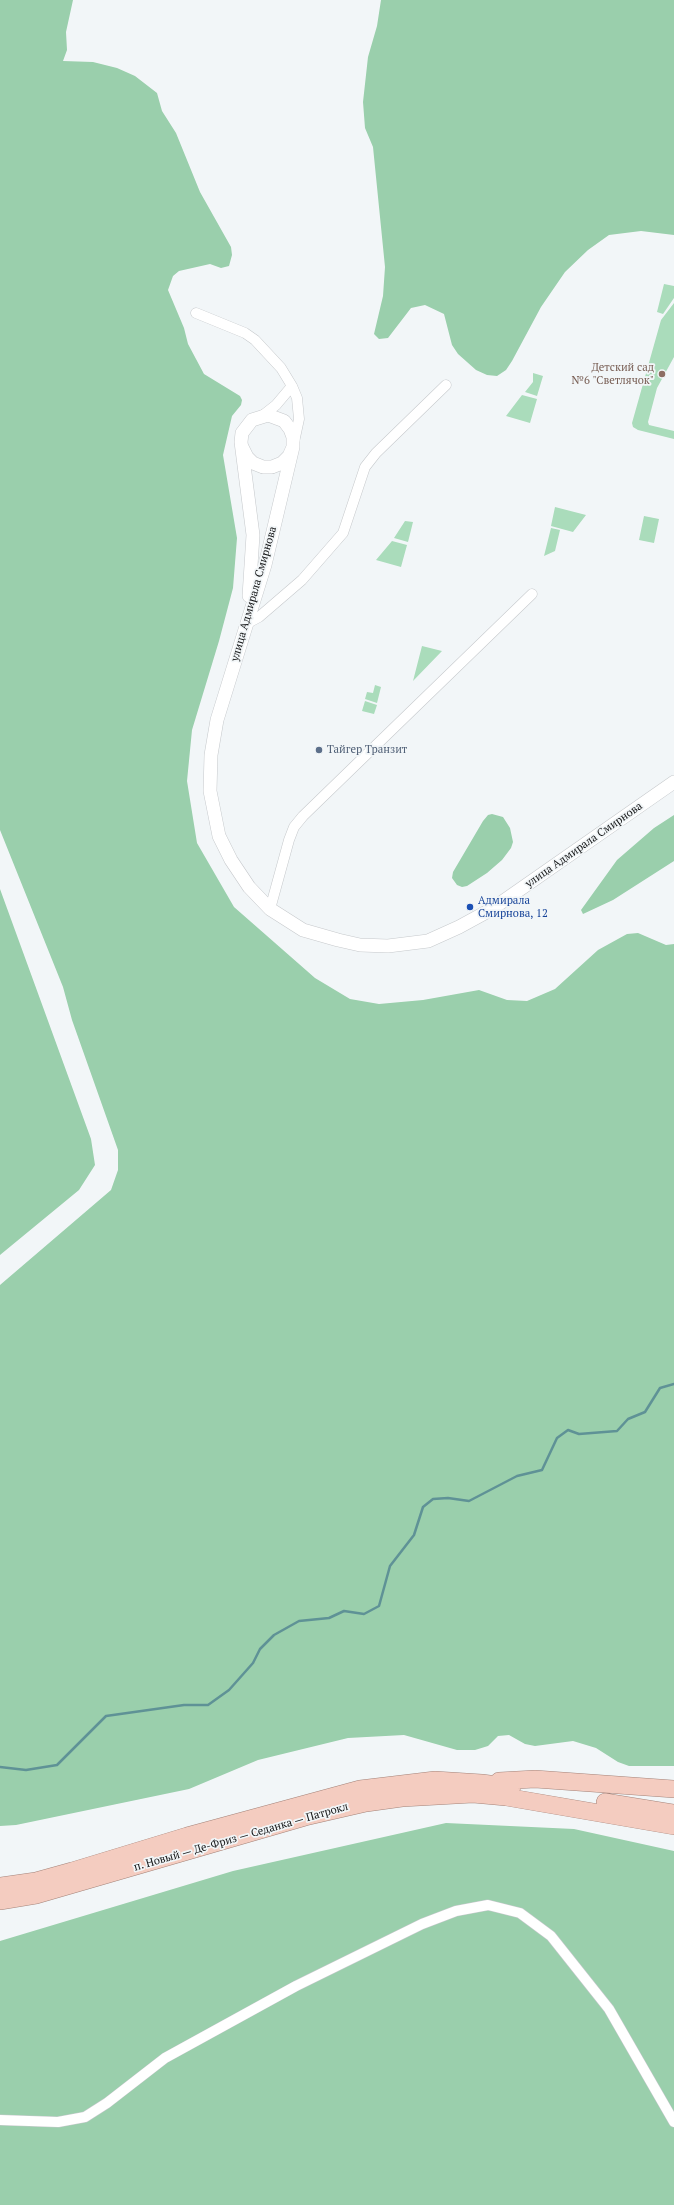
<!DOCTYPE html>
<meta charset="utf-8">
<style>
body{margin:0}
canvas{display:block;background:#f2f6f8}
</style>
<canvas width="674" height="2205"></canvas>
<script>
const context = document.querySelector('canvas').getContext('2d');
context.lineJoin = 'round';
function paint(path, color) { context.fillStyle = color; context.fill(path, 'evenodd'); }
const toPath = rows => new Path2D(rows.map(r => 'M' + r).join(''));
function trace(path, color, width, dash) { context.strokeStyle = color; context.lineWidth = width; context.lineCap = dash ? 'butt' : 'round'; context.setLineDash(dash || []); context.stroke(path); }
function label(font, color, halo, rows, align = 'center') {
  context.font = font + ' "PT Serif",serif'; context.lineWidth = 3.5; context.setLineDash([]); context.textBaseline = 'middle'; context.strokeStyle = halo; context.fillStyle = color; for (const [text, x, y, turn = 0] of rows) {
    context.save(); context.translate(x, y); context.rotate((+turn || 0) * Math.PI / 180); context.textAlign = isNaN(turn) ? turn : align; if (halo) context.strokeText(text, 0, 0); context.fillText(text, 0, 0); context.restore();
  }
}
paint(toPath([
 [664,284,674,286,674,298,663,314,657,312],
 [674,303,674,357,657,388,648,422,649,425,674,431,674,439,638,430,633,427,632,423,661,320],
 [533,373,543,376,537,396,525,392,533,382],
 [522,395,537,399,530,423,506,416],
 [555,507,586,515,573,532,551,526],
 [644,516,659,519,654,543,639,540],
 [405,521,413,522,408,542,394,538],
 [551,528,560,530,555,551,544,556],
 [392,541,407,545,401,567,376,560],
 [422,646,442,651,413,681],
 [375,685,381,687,377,703,365,699,367,692,373,693],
 [365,701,377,705,374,714,362,711]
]), '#aadcbb');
paint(toPath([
 [0,0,73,0,66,32,67,50,63,61,93,62,117,68,135,76,157,93,162,111,176,133,200,192,231,247,232,255,229,266,221,268,210,264,179,271,173,276,168,290,184,328,188,344,204,374,240,396,242,400,241,405,232,416,223,455,237,538,233,588,219,641,192,730,187,781,197,843,234,907,315,978,350,999,379,1004,423,1000,479,990,507,1000,527,1001,555,989,598,950,627,934,638,933,666,945,674,944,674,1766,629,1766,618,1762,596,1748,573,1741,535,1746,525,1744,509,1735,498,1736,488,1746,475,1750,457,1750,404,1735,348,1738,258,1760,189,1789,16,1825,0,1826,0,1285,111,1190,118,1170,118,1150,72,1020,63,987,0,830],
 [381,0,674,0,674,235,641,231,609,235,588,250,565,272,541,307,512,361,506,370,497,376,487,375,476,370,458,354,452,345,444,314,425,305,411,308,388,338,379,339,374,334,383,296,385,267,373,147,365,128,363,102,368,57,377,26],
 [492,814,503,817,510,828,513,842,511,848,502,860,487,873,467,886,462,887,457,885,452,878,453,872,483,821,488,815],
 [674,815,674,861,613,900,583,914,581,910,617,860,654,828],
 [0,889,91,1139,95,1165,79,1190,0,1255],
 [446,1823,574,1829,674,1851,674,2205,0,2205,0,1941,233,1871]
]), '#9acfac');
trace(toPath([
 [0,1767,26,1770,57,1765,106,1716,184,1705,208,1705,229,1690,253,1663,260,1649,274,1635,299,1621,329,1618,344,1611,364,1614,379,1606,390,1566,414,1535,423,1507,433,1499,448,1498,469,1501,517,1476,542,1470,557,1438,568,1430,579,1434,617,1431,628,1419,645,1412,660,1388,674,1384]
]), '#5f9296', 2.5);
const minor = toPath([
 [196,313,245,333,255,340,281,368,292,386,297,398,299,419,294,442],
 [262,416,276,405,292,386],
 [246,624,259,617,302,580,343,533,365,467,376,453,446,385],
 [270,909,289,840,294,827,303,816,532,594],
 [0,2120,58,2122,85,2117,107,2103,165,2058,296,1986,422,1924,456,1911,488,1905,520,1913,551,1936,609,2009,674,2122]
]);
const tertiary = toPath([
 [242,447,247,457,253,463,263,467,272,467,282,463,289,456,293,447,293,437,290,429,284,421,268,415,252,420,242,433,241,442,253,535,249,596],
 [293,447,265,565,217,720,211,755,210,791,219,836,231,860,249,887,270,909,303,930,338,940,360,945,388,946,428,941,459,927,492,909,674,782]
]);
const trunk = toPath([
 [499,1781,535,1779,674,1789],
 [605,1802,674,1813],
 [0,1886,36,1881,72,1871,187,1836,360,1789,435,1780,482,1783,512,1787],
 [0,1901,36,1895,305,1817,366,1803,402,1798,473,1794,506,1797,674,1826]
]);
trace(minor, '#c6c9cc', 11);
trace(tertiary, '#c6c9cc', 14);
trace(trunk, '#a4847a', 18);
trace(minor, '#fff', 10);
trace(tertiary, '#fff', 13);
trace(trunk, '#f4ccc0', 17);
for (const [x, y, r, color] of [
 [662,374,4,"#8d6e63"],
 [319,750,4,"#5c6f8a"],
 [470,907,4,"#1a4fb4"]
]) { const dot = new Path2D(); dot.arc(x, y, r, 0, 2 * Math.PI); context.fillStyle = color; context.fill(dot); trace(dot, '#f2f6f8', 1.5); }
label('11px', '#785e54', '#f2f6f8', [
 ["Детский сад",654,368],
 ["№6 \"Светлячок\"",654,381]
], 'right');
label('11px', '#131415', '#f2f6f8', [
 ["улица Адмирала Смирнова",254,594,-74],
 ["улица Адмирала Смирнова",584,845,-35],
 ["п. Новый — Де-Фриз — Седанка — Патрокл",241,1837,-16]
]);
label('11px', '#4e5e75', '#f2f6f8', [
 ["Тайгер Транзит",327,750]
], 'left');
label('11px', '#164399', '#f2f6f8', [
 ["Адмирала",478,901],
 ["Смирнова, 12",478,914]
], 'left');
</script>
